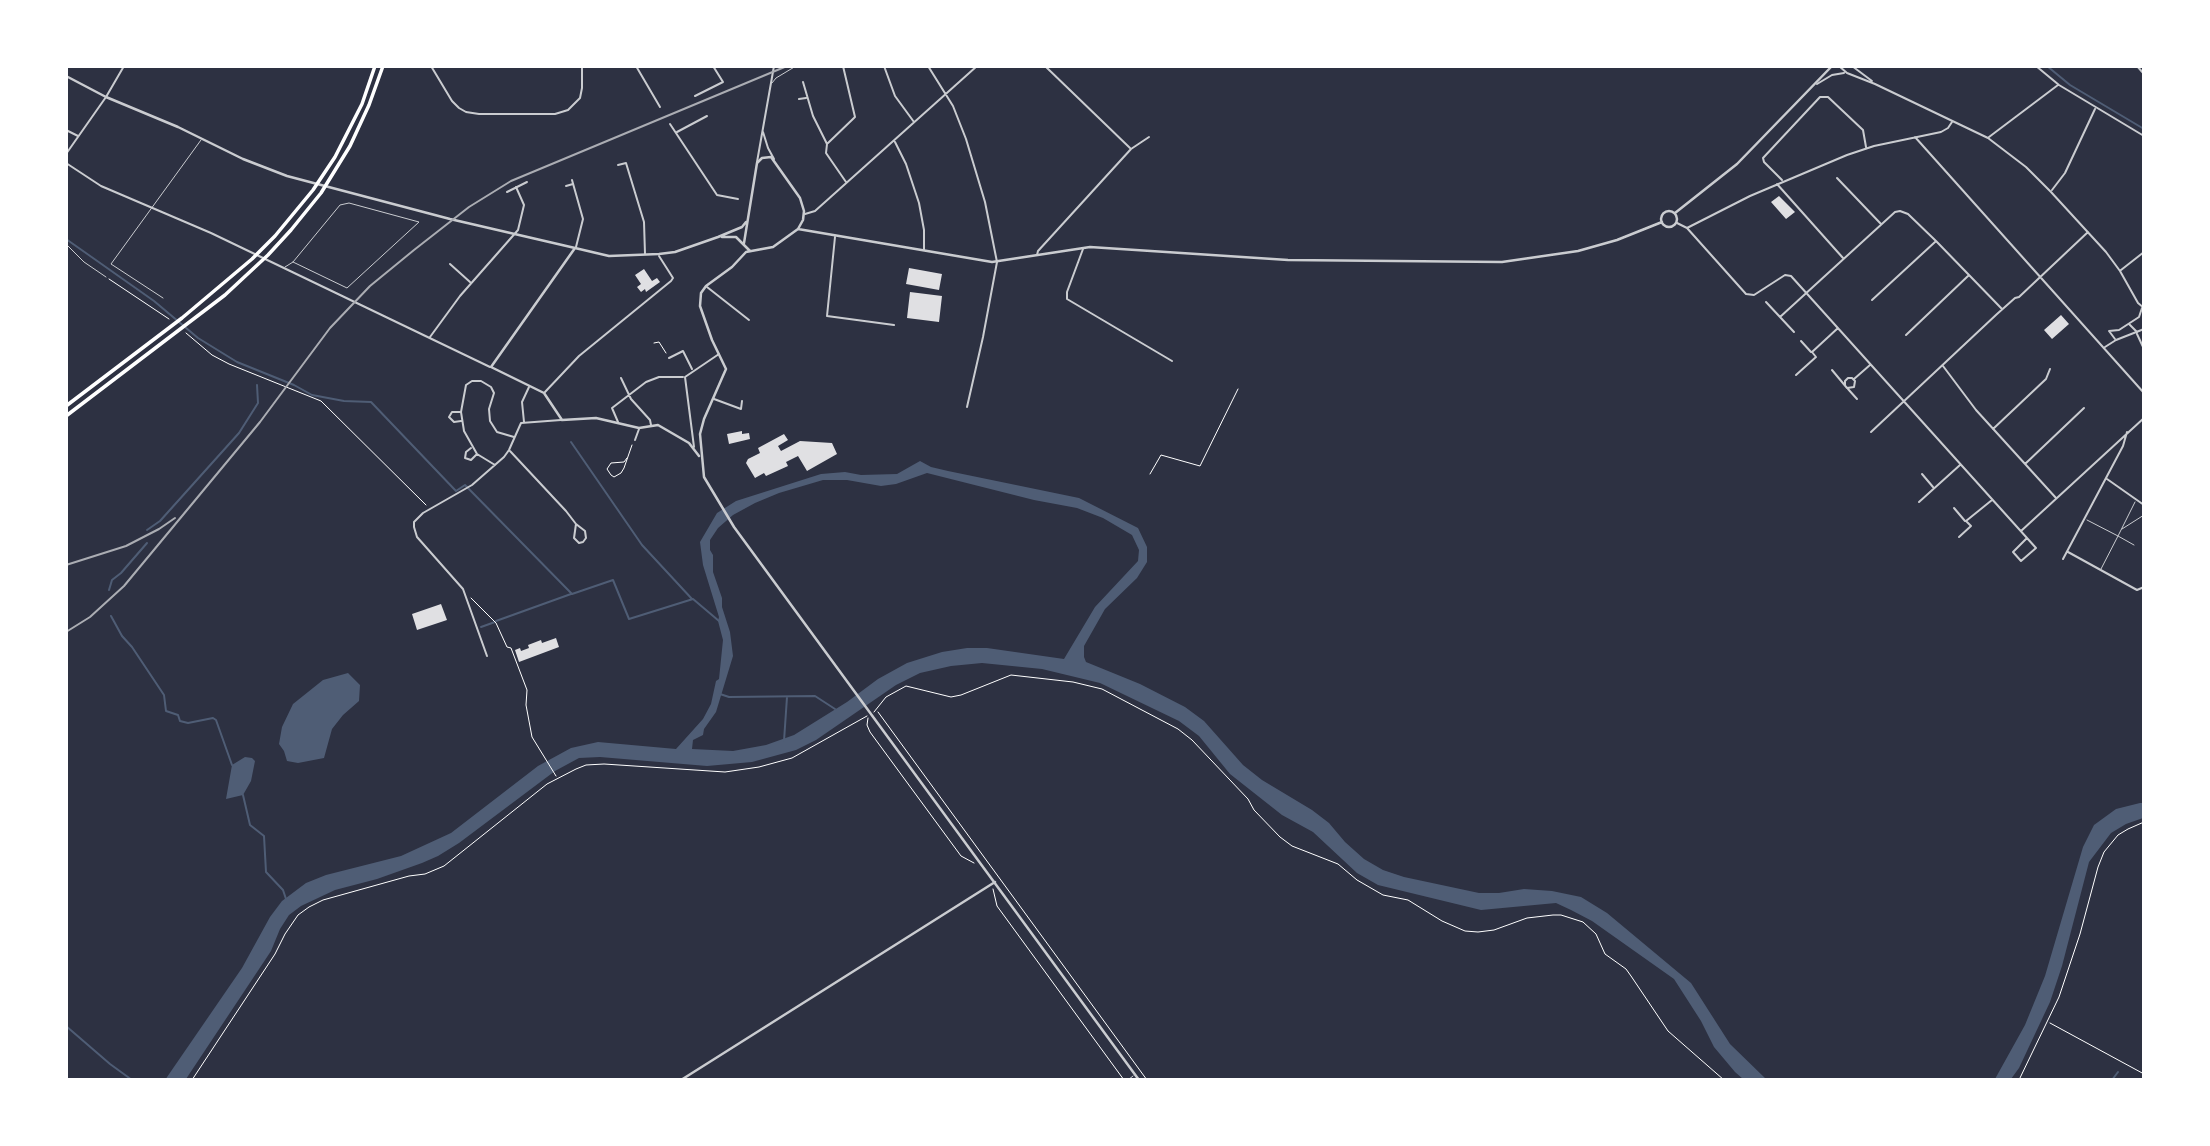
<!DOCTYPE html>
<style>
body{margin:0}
#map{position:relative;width:2210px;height:1146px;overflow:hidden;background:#2d3142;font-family:"Zilla Slab",serif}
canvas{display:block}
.frame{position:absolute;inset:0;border:68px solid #fff;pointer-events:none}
</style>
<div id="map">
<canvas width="2210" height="1146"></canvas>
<div class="frame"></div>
</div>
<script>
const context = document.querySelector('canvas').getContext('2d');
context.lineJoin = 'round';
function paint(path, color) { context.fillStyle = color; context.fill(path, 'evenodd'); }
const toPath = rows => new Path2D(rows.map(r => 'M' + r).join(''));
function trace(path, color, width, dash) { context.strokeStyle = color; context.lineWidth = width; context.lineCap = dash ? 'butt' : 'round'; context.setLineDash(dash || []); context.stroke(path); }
paint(toPath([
 [920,461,931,467,948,471,1079,498,1138,528,1147,547,1147,562,1137,578,1105,609,1084,646,1084,657,1086,662,1140,684,1185,707,1204,721,1243,765,1262,780,1312,810,1329,823,1345,842,1364,859,1383,870,1404,877,1479,893,1499,893,1524,889,1552,891,1581,897,1607,913,1691,983,1730,1044,1766,1079,1743,1079,1735,1072,1714,1047,1701,1021,1674,979,1592,921,1571,910,1556,903,1481,910,1378,885,1357,873,1313,832,1282,815,1230,774,1199,736,1179,721,1100,683,1042,669,982,663,951,666,920,673,896,685,816,740,796,750,752,762,707,766,600,757,579,758,555,771,459,843,438,856,422,863,377,879,335,890,301,906,289,915,280,929,271,951,186,1079,165,1080,242,968,270,917,282,901,306,883,326,875,401,856,451,833,538,766,571,748,598,742,676,749,703,719,711,704,716,681,719,679,723,640,718,621,719,617,703,565,700,542,717,513,736,501,821,474,845,472,861,475,897,474],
 [927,473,1034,500,1077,508,1103,518,1132,535,1139,550,1138,561,1095,607,1064,659,987,648,967,648,942,652,907,663,878,679,847,702,794,735,766,745,733,751,692,749,693,740,703,735,704,729,716,712,733,656,730,632,722,607,722,598,713,572,713,555,710,550,710,540,718,528,733,515,755,503,779,493,823,480,847,480,881,486,896,484],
 [348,673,360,685,359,701,343,715,332,729,324,758,298,763,287,761,284,751,279,744,282,727,293,704,323,680],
 [245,757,252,758,255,761,251,781,243,795,226,799,232,765],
 [2140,803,2143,803,2143,818,2126,824,2111,833,2089,862,2062,966,2050,1002,2019,1068,2011,1079,1995,1079,2025,1025,2045,976,2083,847,2094,825,2116,809]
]), '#4f5d75');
trace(toPath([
 [2047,66,2070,85,2144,129],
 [66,239,154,301,198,338,237,362,294,385,312,395,344,401,371,402,456,491,465,485,572,594,613,580,629,619,693,599,719,621],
 [571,442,642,545,692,599],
 [147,530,160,521,239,433,258,403,257,385],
 [109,590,112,580,121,573,147,543],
 [111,616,122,636,132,647,164,695,166,711,178,715,180,721,188,723,213,718,216,720,232,765],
 [496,621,571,594],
 [481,627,495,622],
 [720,694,729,697,815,696,835,709],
 [784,741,787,697],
 [243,795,250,825,264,836,266,872,283,890,286,899],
 [66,1026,110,1064,132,1080],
 [2112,1080,2118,1072]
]), '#4f5d75', 2);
paint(toPath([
 [1779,196,1795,212,1786,219,1771,202],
 [909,268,942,274,939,290,906,284],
 [644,269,652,281,657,278,660,282,646,292,645,289,641,292,637,287,641,284,635,275],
 [910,292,942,296,939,322,907,318],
 [2061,315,2069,324,2052,339,2044,330],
 [742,431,742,434,749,433,750,439,729,444,727,434],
 [784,434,788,440,778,446,781,451,800,441,832,443,837,454,807,471,798,456,786,462,788,466,766,476,764,473,755,478,746,463,748,459,760,453,758,448],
 [441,604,447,620,417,630,412,614],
 [556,638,559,647,519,662,515,650,520,648,521,651,529,648,528,645,541,640,542,643]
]), '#e0e0e3');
trace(toPath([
 [109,279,169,319],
 [186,333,212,355,229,364,321,401,426,505],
 [654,343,659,342,666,353],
 [627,458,624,462,611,463,607,469,611,475,614,477,621,473,624,468,632,445],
 [1150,474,1161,455,1200,466,1238,389],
 [471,598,496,623,507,647,511,648,527,690,526,705,532,737,556,776],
 [874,712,886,697,906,686,951,697,961,695,1011,675,1073,682,1102,689,1178,729,1192,740,1248,799,1254,810,1280,837,1292,846,1338,864,1357,880,1383,895,1408,900,1442,921,1465,931,1478,932,1494,930,1527,918,1553,915,1561,915,1583,922,1596,934,1605,954,1626,969,1631,976,1668,1031,1724,1080],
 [878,712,1147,1080],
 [868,718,867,725,870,732,961,856,974,863],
 [993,889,997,906,1124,1080],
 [2050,1023,2144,1074],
 [192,1080,275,954,285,934,298,915,309,907,323,900,409,876,425,874,444,866,547,784,576,769,586,765,604,764,725,772,759,767,792,758,867,716],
 [2019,1080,2059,997,2080,934,2098,867,2104,852,2118,835,2128,829,2144,822]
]), '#fff', 1);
trace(toPath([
 [772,83,776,78,796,66],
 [66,244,84,262,106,277],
 [285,267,293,262,340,205,349,203,419,222,347,288,293,262],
 [163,298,111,264,201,140],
 [2087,520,2118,536,2101,569],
 [2122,529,2144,515],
 [2134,545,2118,536,2135,502],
 [1128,1080,1133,1076]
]), '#caccd0', 1);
trace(toPath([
 [2129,324,2137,332],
 [2115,339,2109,331,2119,330,2139,317,2142,308]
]), '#caccd0', 2);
trace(toPath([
 [431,66,452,101,459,108,466,112,479,114,555,114,568,110,580,98,582,88,582,66],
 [636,66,660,107],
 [884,66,895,96,914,122],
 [928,66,953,106,966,139,985,202,997,262,983,337,967,407],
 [1045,66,1130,148],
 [1839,66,1847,73,1875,84,1988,138,2026,167,2051,192,2106,252,2120,271,2138,303,2144,308],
 [1852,66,1872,81],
 [2036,66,2059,85,2144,136],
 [2137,66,2144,74],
 [803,82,813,116,827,144,826,153,846,182],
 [1817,84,1832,75,1844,73],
 [695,96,723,82,713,66],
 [799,99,806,98],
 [670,124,717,195,738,199],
 [66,130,78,136],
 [677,132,707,116],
 [763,132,768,148,774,159],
 [1915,137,2144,393],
 [1989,137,2058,85],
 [895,142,906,164,919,203,924,230,924,250],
 [828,143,855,117,843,66],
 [66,154,106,97,124,66],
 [757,162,774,66],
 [66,163,101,186,211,233,490,367],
 [618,165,626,163,644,222,645,254],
 [1837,178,1881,224],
 [572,180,583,219,576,247],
 [1782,180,1764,162,1763,158,1820,97,1828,97,1863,130,1866,147],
 [1777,184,1843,258],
 [566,186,573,184],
 [2052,190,2065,173,2095,109],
 [507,192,527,182],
 [805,214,815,211,977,66],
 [1677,223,1687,228,1746,294,1754,295,1785,275,1791,276,2036,548,2021,561,2013,552,2027,538],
 [1687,228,1750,196,1847,155,1874,146,1941,132,1948,128,1952,122],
 [835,237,827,316,894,325],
 [1083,249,1067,292,1067,299,1172,361],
 [1037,255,1038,251,1131,149,1149,137],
 [450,264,470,282],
 [2121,270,2144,252],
 [707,287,749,320],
 [1872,300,1935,242],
 [1766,302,1794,332],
 [1780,317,1895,212,1900,211,1908,214,1936,241,2002,309],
 [2137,334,2144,349],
 [1906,335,1968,276],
 [430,337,460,296,518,230,524,205,516,187],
 [1801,341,1811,352],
 [2105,347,2116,340,2144,329],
 [669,358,683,351,692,369],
 [1943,366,1976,410,2056,498],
 [1832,370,1847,388,1854,387,1855,381,1852,378,1848,378,1845,381,1845,385],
 [1796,375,1816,357,1812,352,1838,328],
 [621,378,631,399,650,420,651,425],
 [1854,379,1870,365],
 [1848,389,1857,399],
 [545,392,579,356,671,281,673,278,659,256],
 [714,399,741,409,742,401],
 [460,412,452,412,449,417,454,422,461,421],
 [524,422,522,402,529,387],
 [618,422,612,408,646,382,659,377,683,377],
 [1993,429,2046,379,2050,369],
 [1871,432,1997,314,2015,298,2019,297,2088,232],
 [635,440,639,429],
 [694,447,685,377,719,354],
 [471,448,466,452,465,458,471,460,477,454],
 [510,451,566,511,576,524,574,538,579,543,583,542,586,538,585,531,576,524],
 [2025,464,2084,408],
 [495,465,477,454,464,431,461,412,466,385,472,381,481,381,491,387,494,393,489,409,490,421,497,432,514,437],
 [1922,474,1933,487],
 [2107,479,2144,505],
 [1919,502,1960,465],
 [1954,508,1965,521],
 [2021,531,2144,418],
 [1959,537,1971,526,1966,521,1992,500],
 [2068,552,2137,590,2144,587],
 [2063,559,2123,446,2127,432],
 [487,656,463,589,417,537,414,527,414,522,423,513,472,485,504,457,509,450,521,423,561,420]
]), '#caccd0', 2);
trace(toPath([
 [66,76,106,97,178,127,243,159,287,176,450,219,575,248,609,256,659,254,675,252,718,237,742,227,746,222],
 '1661 219a8 8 0 1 1 16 0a8 8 0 1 1-16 0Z',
 [1675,213,1737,164,1832,66],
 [798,229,992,262,1090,247,1288,260,1502,262,1578,251,1617,240,1662,222],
 [722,237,736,237,750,251],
 [744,243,757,163,762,158,771,157,800,198,804,211,803,220,798,229,773,247,746,252,732,267,706,286,701,293,700,306,712,340,726,369,704,419,700,434,704,477,734,527,1139,1080],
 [575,248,491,367,544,393,562,420,596,418,639,428,658,425,689,443,699,456],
 [681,1080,995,882]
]), '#caccd0', 2.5);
trace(toPath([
 [66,406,182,318,252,259,275,236,313,190,335,157,362,104,375,66],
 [66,416,225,295,268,255,291,230,321,193,350,146,369,105,383,66]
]), '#fff', 3.5);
trace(toPath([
 [66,565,126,546,159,529,175,518],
 [66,632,90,617,124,586,260,422,330,328,370,286,414,250,469,207,511,181,787,66]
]), '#abadb3', 2);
</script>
